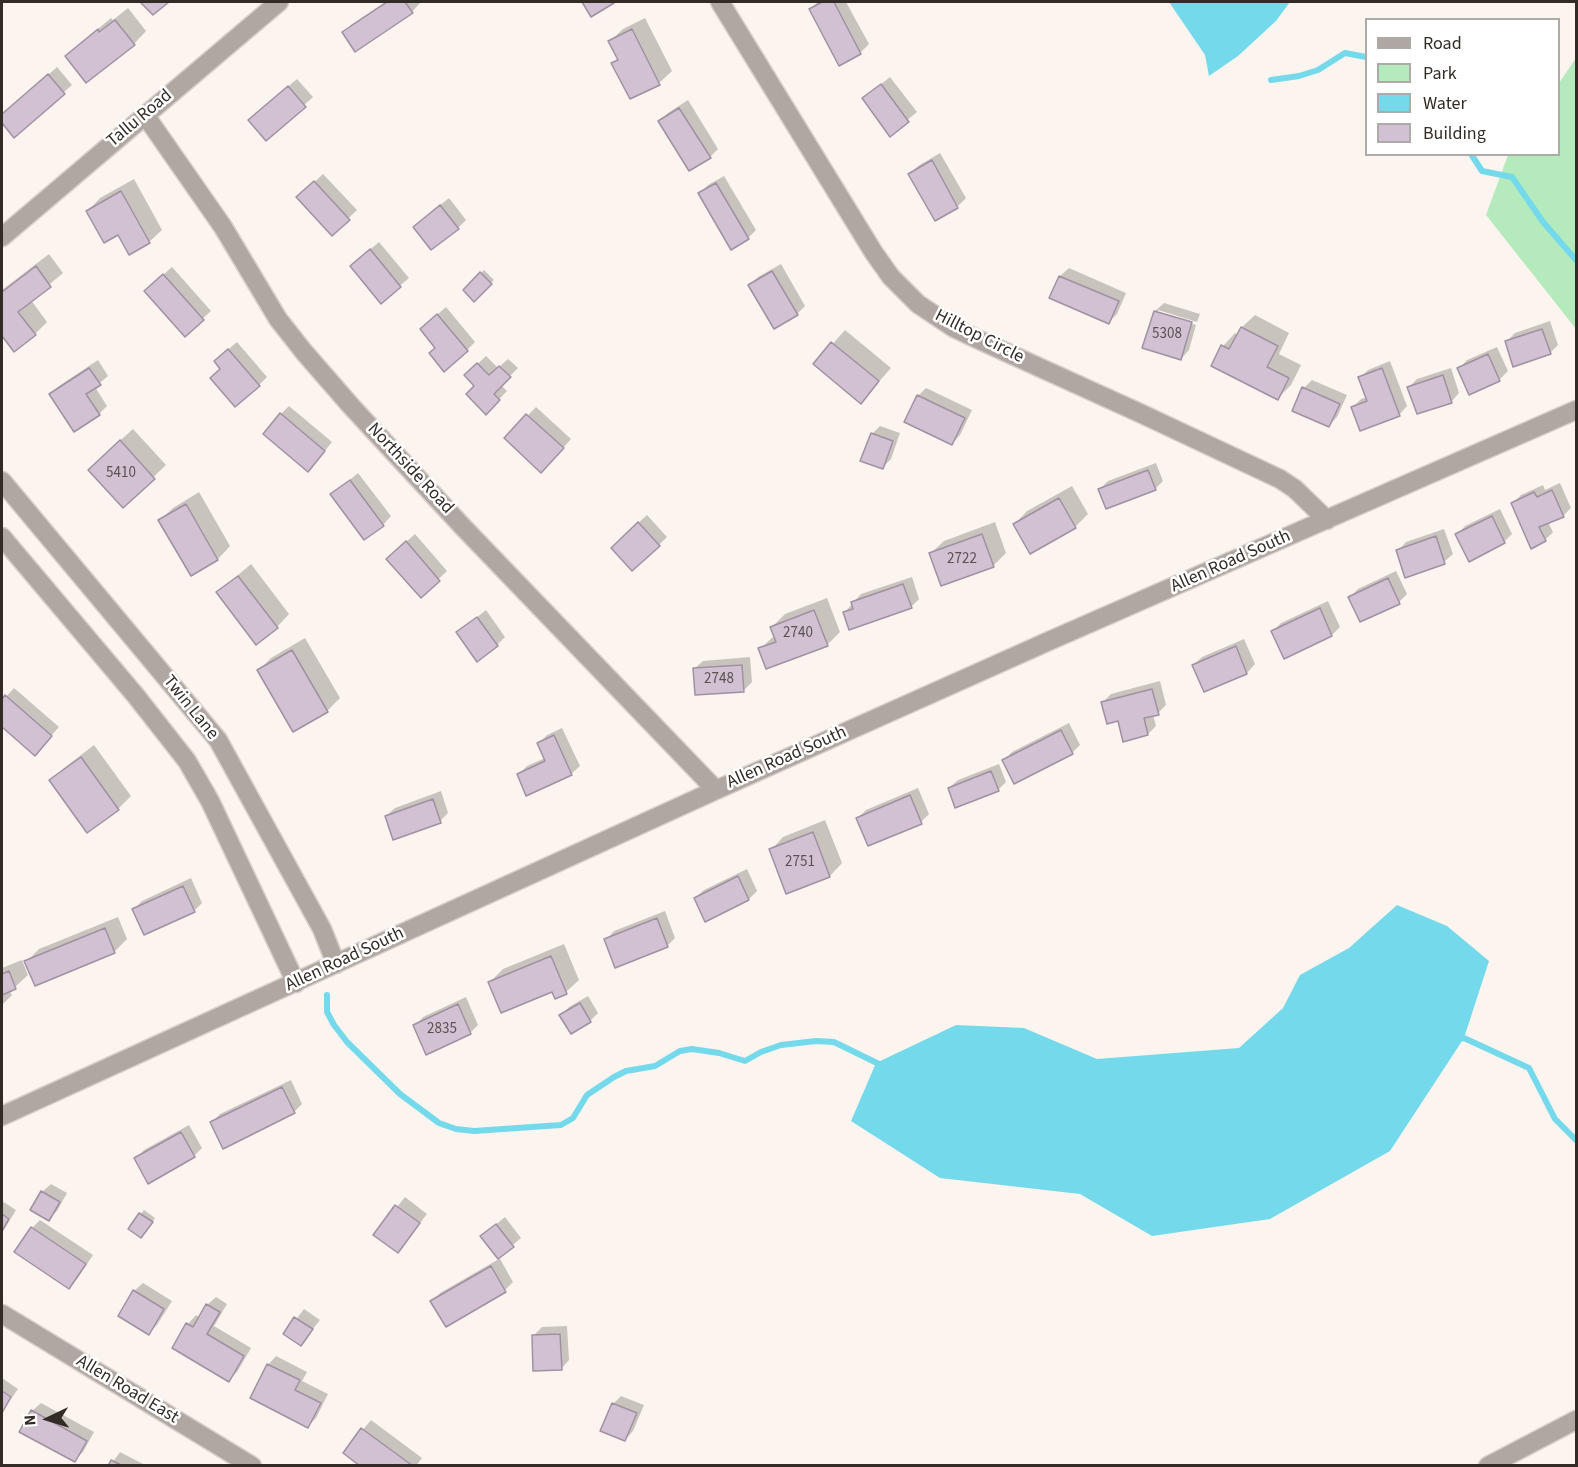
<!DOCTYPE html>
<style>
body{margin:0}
#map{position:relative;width:1578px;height:1467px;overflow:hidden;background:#fcf4ee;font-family:"Source Sans 3",sans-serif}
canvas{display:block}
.frame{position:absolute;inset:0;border:3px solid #332c26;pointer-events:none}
.legend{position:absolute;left:1365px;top:18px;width:195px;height:138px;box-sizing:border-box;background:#fff;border:2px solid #adaba8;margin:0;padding:8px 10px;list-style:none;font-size:18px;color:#332c26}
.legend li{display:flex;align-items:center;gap:12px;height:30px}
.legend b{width:30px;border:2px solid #adaba8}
.north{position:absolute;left:18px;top:1389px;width:60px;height:60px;-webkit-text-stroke:4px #fff;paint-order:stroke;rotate:266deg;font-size:16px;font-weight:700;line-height:24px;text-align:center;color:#332c26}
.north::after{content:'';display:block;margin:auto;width:21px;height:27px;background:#332c26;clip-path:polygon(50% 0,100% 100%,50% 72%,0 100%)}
</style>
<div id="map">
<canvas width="1578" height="1467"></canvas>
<div class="frame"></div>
<ul class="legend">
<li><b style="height:8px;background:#b1a7a2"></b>Road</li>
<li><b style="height:16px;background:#b5ebbc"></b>Park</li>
<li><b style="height:16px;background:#74d9eb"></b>Water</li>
<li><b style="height:16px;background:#d1c1d3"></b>Building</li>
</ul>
<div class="north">N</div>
</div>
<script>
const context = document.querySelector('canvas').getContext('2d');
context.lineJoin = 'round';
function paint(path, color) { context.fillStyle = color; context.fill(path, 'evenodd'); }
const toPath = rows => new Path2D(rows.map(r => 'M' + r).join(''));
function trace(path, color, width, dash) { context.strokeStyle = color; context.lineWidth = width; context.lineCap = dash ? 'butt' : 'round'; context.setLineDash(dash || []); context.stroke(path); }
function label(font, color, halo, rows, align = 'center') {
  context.font = font + ' "Source Sans 3",sans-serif'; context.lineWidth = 5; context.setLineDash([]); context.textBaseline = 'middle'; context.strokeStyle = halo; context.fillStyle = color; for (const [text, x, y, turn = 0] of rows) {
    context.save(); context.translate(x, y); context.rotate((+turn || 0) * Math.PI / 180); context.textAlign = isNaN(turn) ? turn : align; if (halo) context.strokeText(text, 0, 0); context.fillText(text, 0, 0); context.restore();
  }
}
paint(toPath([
 [1576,58,1576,329,1486,215,1508,155,1558,154,1559,83]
]), '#b5ebbc');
paint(toPath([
 [1169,2,1290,2,1276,21,1238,56,1209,76,1205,55],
 [1397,905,1447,926,1489,961,1464,1038,1390,1151,1270,1219,1152,1236,1080,1194,940,1178,851,1121,876,1063,956,1025,1024,1028,1097,1059,1239,1048,1283,1008,1300,975,1349,948]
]), '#74d9eb');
paint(toPath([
 [385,2,419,2,420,3,412,12,344,32,352,24],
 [818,2,846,2,869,44,860,53,840,64,811,9],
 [128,8,146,31,134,44,80,44,111,18,113,20],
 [645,18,672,71,659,83,613,63,618,58,610,41,623,29],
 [57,67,72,85,14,136,2,121,2,116],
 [890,77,917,112,890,134,864,98],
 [297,79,313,97,266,139,258,112],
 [688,100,718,149,710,157,660,121,668,113],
 [940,153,966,198,957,207,935,219,910,174,918,166],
 [323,174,357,210,332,234,299,197],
 [724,176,756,230,748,238,700,193,708,185],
 [134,179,162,230,149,242,88,211,100,198],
 [449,198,466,220,458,228,423,219],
 [379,242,409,278,381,302,360,258],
 [49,254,63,273,31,300,47,322,35,334,14,350,2,333,2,290],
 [781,264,805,306,797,314,750,285,758,277],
 [172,267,211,311,185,335,154,283],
 [1069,268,1126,293,1117,314,1109,322,1051,298,1060,276],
 [484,270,494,280,474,300,465,290],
 [1164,303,1200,314,1197,322,1158,310,1158,313,1196,325,1189,350,1181,359,1144,347,1155,311],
 [446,307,475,342,467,350,437,347,430,321],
 [1255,315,1289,333,1279,354,1301,365,1291,385,1278,398,1223,346,1235,333,1238,335,1242,327],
 [1550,321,1558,345,1550,353,1506,342,1515,333],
 [845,330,891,368,861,402,815,364],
 [237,342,267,377,259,385,224,353],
 [1497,347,1508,371,1499,380,1470,393,1459,369,1467,360],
 [486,356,498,368,508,359,518,368,501,385,507,391,486,413,476,386,466,375],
 [98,360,108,376,95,387,107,406,99,414,51,394,59,386],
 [1390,361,1407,406,1399,415,1353,407,1361,399,1367,397,1360,378,1368,370],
 [1451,368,1459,393,1451,402,1409,387,1417,379],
 [1312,380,1347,395,1337,417,1329,426,1304,388],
 [926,388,972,410,960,435,952,444,918,396],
 [289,406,332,442,316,462,281,414],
 [536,407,571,439,550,463,506,438],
 [880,426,900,433,891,459,883,467,872,434],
 [133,429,166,465,123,506,102,457],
 [1156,463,1163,481,1155,489,1100,489,1108,481],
 [358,473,391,516,383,525,332,495],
 [1560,483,1571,508,1563,516,1548,522,1553,532,1545,540,1512,504,1521,495,1543,485,1545,490],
 [1072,486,1088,514,1075,527,1030,551,1015,524,1027,511],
 [199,492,230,546,218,559,192,574,160,520,173,508],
 [1500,509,1512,534,1504,542,1457,535,1465,526],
 [647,515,667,537,659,545,621,539],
 [995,522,1006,553,993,566,931,553,944,541],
 [1444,529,1453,554,1444,562,1398,551,1406,542],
 [415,534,447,571,421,596,396,551],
 [251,564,289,614,277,627,218,592],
 [1396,571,1407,594,1399,602,1350,597,1358,589],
 [912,577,919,599,911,607,845,612,861,594],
 [827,598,840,632,827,645,760,649,775,635,772,627,785,614],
 [1328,601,1340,627,1332,635,1285,657,1273,631,1281,623],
 [486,610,505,637,497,645,458,633],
 [305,638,340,698,327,711,259,670,271,658],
 [1244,639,1255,664,1247,673,1205,690,1194,665,1202,657],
 [750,657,752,682,744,690,694,669,703,661],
 [1160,681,1166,705,1158,713,1153,714,1156,726,1148,734,1119,719,1103,702,1111,694],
 [14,688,59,727,35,754,2,725,2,701],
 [1069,723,1080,745,1072,753,1004,760,1012,752],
 [562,728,580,766,571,774,518,775,527,766,545,758,539,743,547,735],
 [94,745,131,796,118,809,51,780,64,768],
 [999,764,1006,782,998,790,949,788,958,780],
 [918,788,929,814,921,822,858,818,866,810],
 [441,791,448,813,440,821,386,816,395,808],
 [825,820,842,863,830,876,787,892,771,850,783,837],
 [747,869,757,891,749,899,695,898,704,890],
 [191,878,202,903,194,911,134,909,142,901],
 [665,911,675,938,667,946,606,940,614,931],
 [118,917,127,939,114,952,26,962,39,949],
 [564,944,579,980,566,992,490,982,503,969],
 [22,960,28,975,15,987,9,990,12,995,2,1005,2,968],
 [588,996,598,1013,590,1021,561,1016,569,1007],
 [466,997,478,1025,470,1033,415,1026,423,1017],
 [291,1080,302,1104,294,1112,212,1122,220,1114],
 [189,1125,202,1148,194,1156,136,1159,144,1150],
 [51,1184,67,1193,57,1211,49,1219,42,1192],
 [405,1197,427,1214,398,1251,375,1235],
 [2,1201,16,1210,2,1233],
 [144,1210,155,1218,145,1233,130,1228],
 [505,1217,521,1238,499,1257,513,1282,505,1290,446,1325,432,1302,440,1293,499,1259,482,1236],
 [40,1220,93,1255,77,1279,69,1287,32,1228],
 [143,1283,172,1301,157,1325,149,1333,134,1291],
 [216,1297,227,1304,214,1326,251,1348,237,1372,229,1380,174,1347,188,1324,196,1315,200,1318,207,1305],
 [304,1309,320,1320,301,1344,285,1334],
 [567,1326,569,1360,561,1369,533,1336,542,1327],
 [276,1356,307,1372,302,1381,328,1394,316,1418,308,1426,268,1365],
 [2,1378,18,1389,2,1412],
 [621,1396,644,1405,633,1431,625,1440,613,1404],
 [41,1403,94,1432,83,1452,75,1460,32,1411],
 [371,1420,422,1458,416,1466,363,1466,345,1452],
 [120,1452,147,1466,110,1466]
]), '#0003');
trace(toPath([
 [1271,80,1299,76,1318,70,1345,53,1366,57],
 [1471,154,1482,171,1512,177,1543,222,1576,260],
 [327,995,327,1012,334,1025,347,1042,400,1094,439,1123,456,1129,474,1131,561,1125,573,1118,587,1095,614,1077,626,1071,655,1066,680,1051,692,1049,719,1053,745,1061,761,1052,781,1045,816,1041,834,1042,881,1065],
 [1459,1039,1464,1038,1529,1068,1555,1119,1576,1140]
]), '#74d9eb', 6);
const building = toPath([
 [140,2,169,2,153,15,140,2],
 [387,2,405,2,413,13,355,52,342,32,387,2],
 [582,2,614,2,614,3,591,17,582,2],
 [822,2,834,2,861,54,839,66,809,9,822,2],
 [115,20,135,45,86,83,65,56,98,29,99,32,115,20],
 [632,29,660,85,630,99,611,63,618,60,608,41,632,29],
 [48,74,65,94,14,138,2,123,2,114,48,74],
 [881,84,909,122,890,137,862,98,881,84],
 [288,86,306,107,266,141,248,120,288,86],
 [679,108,711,158,689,171,658,121,679,108],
 [932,160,958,208,935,221,908,174,932,160],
 [314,181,350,220,332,236,296,197,314,181],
 [716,183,749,239,731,250,698,193,716,183],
 [121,191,150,243,129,255,118,235,104,243,86,211,121,191],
 [440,205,459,229,431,250,413,227,440,205],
 [370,249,401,287,381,304,350,266,370,249],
 [36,266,51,287,18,312,36,335,14,352,2,336,2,292,36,266],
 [772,271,798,315,774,329,748,285,772,271],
 [480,272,492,284,474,302,463,290,480,272],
 [163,274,204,320,185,337,144,291,163,274],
 [1059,276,1119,301,1109,324,1049,298,1059,276],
 [1154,311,1192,322,1181,360,1142,348,1154,311],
 [437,314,468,351,444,372,429,353,435,348,420,329,437,314],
 [1241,327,1278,346,1267,367,1289,378,1278,400,1211,366,1221,345,1229,349,1241,327],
 [1542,329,1551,354,1513,367,1505,341,1542,329],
 [831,342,879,381,861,404,813,364,831,342],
 [228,349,260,386,235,407,210,378,220,369,214,361,228,349],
 [1488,354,1500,381,1469,395,1457,368,1488,354],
 [477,363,489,375,499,366,511,377,494,394,500,400,486,415,466,394,474,386,464,375,477,363],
 [89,368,101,385,86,394,100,415,74,432,49,394,89,368],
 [1382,368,1400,416,1360,431,1351,407,1367,401,1358,377,1382,368],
 [1443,375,1452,403,1417,414,1407,387,1443,375],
 [1302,387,1340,404,1329,427,1292,411,1302,387],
 [917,395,965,418,952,445,904,422,917,395],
 [280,413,325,451,308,472,263,434,280,413],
 [526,414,564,448,541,473,504,438,526,414],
 [871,433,893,441,883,469,860,461,871,433],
 [120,440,155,479,123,508,88,470,120,440],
 [1148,470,1156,490,1106,509,1098,489,1148,470],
 [350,480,384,526,364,540,330,494,350,480],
 [1552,490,1564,517,1539,527,1546,541,1531,549,1511,503,1534,492,1537,497,1552,490],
 [1059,498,1076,528,1030,554,1013,524,1059,498],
 [186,504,218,560,191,576,158,520,186,504],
 [1492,516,1505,543,1469,562,1455,534,1492,516],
 [638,522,660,546,632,571,611,548,638,522],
 [982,534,994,567,941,586,929,553,982,534],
 [1436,536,1445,564,1405,578,1396,550,1436,536],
 [406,541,440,581,421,598,386,559,406,541],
 [238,576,278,628,256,645,216,592,238,576],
 [1388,578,1400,604,1360,622,1348,597,1388,578],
 [903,584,912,608,849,630,843,612,853,609,851,602,903,584],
 [1320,608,1332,636,1284,659,1271,631,1320,608],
 [814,610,828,646,766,669,758,648,776,642,770,627,814,610],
 [477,617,498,646,477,662,456,632,477,617],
 [1236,646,1247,674,1204,692,1192,665,1236,646],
 [292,650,328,712,293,732,257,670,292,650],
 [742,665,744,692,695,695,693,668,742,665],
 [1152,689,1159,715,1144,718,1148,735,1123,742,1118,721,1107,724,1101,702,1152,689],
 [5,695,52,736,35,756,2,727,2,699,5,695],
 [1061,730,1073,754,1014,784,1002,760,1061,730],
 [554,735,572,775,526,796,517,774,545,761,537,743,554,735],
 [81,757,119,810,87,833,49,780,81,757],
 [991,771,999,791,955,808,948,788,991,771],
 [910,795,922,824,868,846,856,818,910,795],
 [433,799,441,823,393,840,385,816,433,799],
 [813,832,830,877,786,894,769,849,813,832],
 [738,876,749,900,705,922,694,898,738,876],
 [183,886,195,912,144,935,132,909,183,886],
 [657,918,668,947,615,968,604,939,657,918],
 [105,928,115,953,35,986,24,961,105,928],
 [551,956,567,994,555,999,552,992,501,1013,488,982,551,956],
 [9,971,16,989,2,995,2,974,9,971],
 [580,1003,591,1022,571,1034,559,1015,580,1003],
 [458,1004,471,1034,426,1055,413,1025,458,1004],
 [282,1087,295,1113,223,1149,210,1122,282,1087],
 [181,1132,195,1157,148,1184,134,1158,181,1132],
 [41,1191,60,1202,49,1221,30,1210,41,1191],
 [395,1205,420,1223,398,1253,373,1235,395,1205],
 [139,1213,153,1222,141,1238,128,1229,139,1213],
 [2,1214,9,1219,2,1231,2,1214],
 [496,1224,514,1247,498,1259,480,1236,496,1224],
 [31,1227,86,1264,69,1289,14,1252,31,1227],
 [491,1266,506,1292,446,1327,430,1301,491,1266],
 [133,1290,164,1309,149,1335,118,1316,133,1290],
 [206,1304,220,1312,207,1334,244,1356,229,1382,172,1348,186,1323,193,1327,206,1304],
 [294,1317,313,1329,301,1346,283,1334,294,1317],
 [560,1334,562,1370,533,1371,532,1335,560,1334],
 [267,1364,300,1380,295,1390,321,1403,308,1428,250,1398,267,1364],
 [2,1391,11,1397,2,1413,2,1391],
 [612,1403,637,1413,625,1441,600,1431,612,1403],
 [31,1410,87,1441,75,1462,19,1432,31,1410],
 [361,1428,413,1466,360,1466,343,1453,361,1428],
 [111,1460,123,1466,108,1466,111,1460]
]);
paint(building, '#d1c1d3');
trace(building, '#a091a2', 1.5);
const street = toPath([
 [720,2,874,253,891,277,918,304,954,328,977,339,1142,414,1280,479,1295,489,1327,520],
 [145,115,223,227,278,319,304,352,351,406,463,527,716,790],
 [2,237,279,2],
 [2,481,218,740,322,929,336,964],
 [2,537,136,696,187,761,210,801,296,983],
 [2,1116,716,790,1049,641,1576,410],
 [2,1314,252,1466],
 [1488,1466,1576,1420]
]);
trace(street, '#d8d0ca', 21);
trace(street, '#b1a7a2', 18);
label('15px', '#5a5151', null, [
 ["5308",1167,335],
 ["5410",121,474],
 ["2722",962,560],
 ["2740",798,634],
 ["2748",719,680],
 ["2751",800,863],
 ["2835",442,1030]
]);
label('18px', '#332c26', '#fff', [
 ["Tallu Road",140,119,-40],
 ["Hilltop Circle",979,337,27],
 ["Northside Road",410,469,47],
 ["Allen Road South",1231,562,-24],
 ["Twin Lane",190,708,51],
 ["Allen Road South",787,758,-24],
 ["Allen Road South",345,960,-25],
 ["Allen Road East",127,1390,31]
]);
</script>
